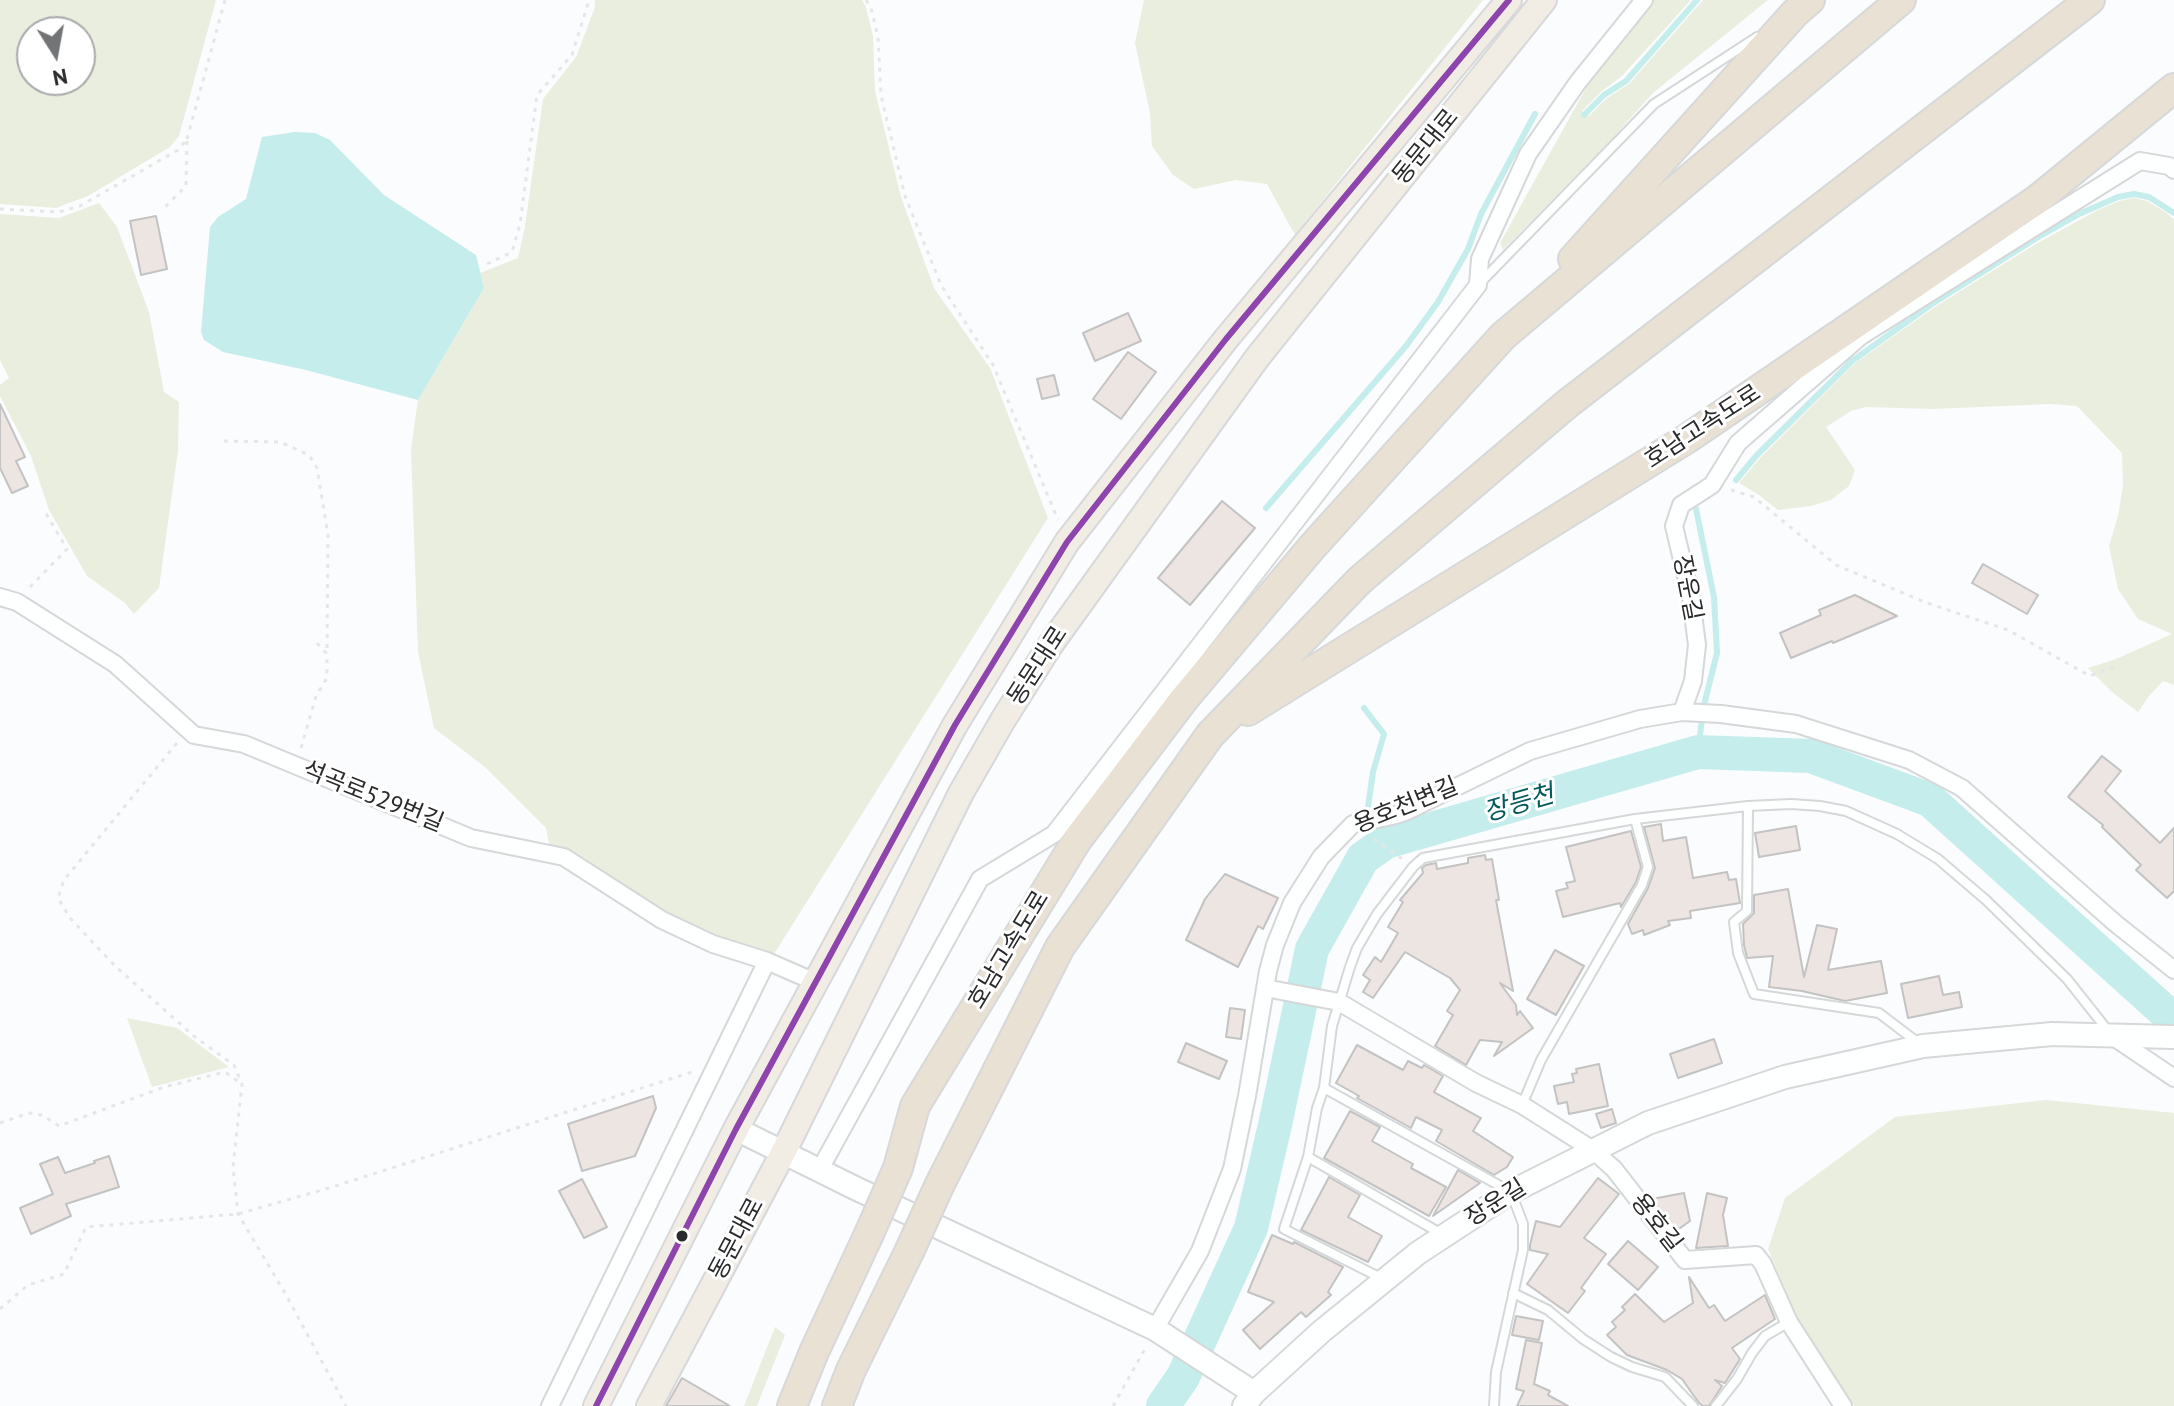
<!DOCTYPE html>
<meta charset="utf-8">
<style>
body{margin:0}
#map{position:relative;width:2174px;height:1406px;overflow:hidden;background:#fbfcfe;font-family:"PT Sans",sans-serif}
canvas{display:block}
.north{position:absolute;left:16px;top:16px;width:80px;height:80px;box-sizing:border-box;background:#fff;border:2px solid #a9aaab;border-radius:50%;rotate:169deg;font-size:22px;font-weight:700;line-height:32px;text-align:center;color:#292a2c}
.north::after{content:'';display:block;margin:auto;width:28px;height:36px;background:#727476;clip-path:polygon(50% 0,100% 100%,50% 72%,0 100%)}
</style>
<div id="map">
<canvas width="2174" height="1406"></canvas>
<div class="north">N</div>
</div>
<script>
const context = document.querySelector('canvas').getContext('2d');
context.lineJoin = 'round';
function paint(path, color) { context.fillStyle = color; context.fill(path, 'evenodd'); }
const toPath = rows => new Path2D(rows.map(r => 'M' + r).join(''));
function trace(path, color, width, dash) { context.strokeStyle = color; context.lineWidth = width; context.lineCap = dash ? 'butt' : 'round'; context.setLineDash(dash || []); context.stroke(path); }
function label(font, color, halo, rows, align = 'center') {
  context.font = font + ' "PT Sans","Noto Sans KR",sans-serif'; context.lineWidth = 6; context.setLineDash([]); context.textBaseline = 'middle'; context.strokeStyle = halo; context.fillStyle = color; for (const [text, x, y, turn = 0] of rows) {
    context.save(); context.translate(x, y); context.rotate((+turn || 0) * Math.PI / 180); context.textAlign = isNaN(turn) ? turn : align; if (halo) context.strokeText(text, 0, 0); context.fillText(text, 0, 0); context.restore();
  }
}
paint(toPath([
 [0,0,216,0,179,136,170,147,88,196,56,208,0,204],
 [32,32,80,32,80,80,32,80],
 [595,0,862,0,866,7,873,36,875,91,901,197,934,288,990,368,1048,518,774,954,715,936,669,914,572,850,550,848,546,828,485,767,434,728,418,652,411,449,418,400,484,288,480,273,518,258,525,226,543,99,576,57,595,7],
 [1144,0,1483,0,1295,235,1267,184,1236,180,1194,189,1173,175,1152,146,1150,113,1135,43],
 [1654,0,1691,0,1622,76,1602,91,1582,111,1589,116,1607,98,1629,84,1703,0,1768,0,1653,93,1609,142,1503,250,1500,243,1590,81],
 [2134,198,2147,201,2167,213,2174,220,2174,685,2163,681,2149,696,2138,712,2112,692,2088,668,2116,659,2172,634,2138,619,2118,589,2109,546,2118,516,2123,486,2122,453,2077,406,2050,404,1933,409,1866,407,1851,411,1826,427,1855,470,1849,486,1831,500,1811,506,1778,510,1759,495,1739,483,1760,458,1854,364,1935,307,2034,245,2096,211,2119,201],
 [99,203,117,227,149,312,164,392,179,402,178,450,159,588,134,614,125,603,87,576,49,510,31,456,0,396,0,385,9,378,0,360,0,214,59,218],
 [127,1018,177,1028,229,1067,152,1087],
 [2046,1100,2174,1113,2174,1406,1849,1406,1797,1319,1768,1249,1785,1198,1895,1117],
 [775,1327,785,1335,757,1406,744,1406]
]), '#e9eede');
paint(toPath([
 [295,132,315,133,330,140,384,195,476,255,484,288,418,400,306,370,223,352,204,340,201,332,210,227,218,217,246,199,262,137]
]), '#c4edec');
trace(toPath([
 [1584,115,1604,95,1626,81,1697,0],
 [1736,480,1757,455,1852,361,1932,304,2035,239,2079,214,2118,197,2134,194,2149,197,2174,213],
 [1266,508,1406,346,1438,302,1468,249,1481,214,1535,114],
 [1696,509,1714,597,1717,653,1704,705],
 [1364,708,1384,734,1373,772,1368,807],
 [1698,752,1702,719],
 [1371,829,1386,842]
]), '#c4edec', 6);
trace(toPath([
 [1163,1406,1183,1377,1251,1228,1275,1125,1312,949,1363,858,1386,842,1698,752,1811,756,1930,800,2174,1020]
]), '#c4edec', 34);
const building = toPath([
 [156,216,167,269,141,275,130,221,156,216],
 [1128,313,1141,341,1095,361,1083,333,1128,313],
 [1128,352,1156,372,1121,419,1093,399,1128,352],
 [1054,375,1059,395,1042,399,1037,379,1054,375],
 [0,404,25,457,16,461,28,486,12,493,0,468,0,404],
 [1222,501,1255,528,1190,605,1158,578,1222,501],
 [1983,564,2038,595,2027,614,1972,583,1983,564],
 [1855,595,1897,616,1833,643,1832,641,1791,658,1780,633,1821,615,1819,610,1855,595],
 [2102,756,2121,771,2105,791,2160,843,2174,828,2174,891,2167,898,2136,870,2141,865,2102,827,2103,825,2068,797,2102,756],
 [1661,824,1663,841,1686,837,1693,878,1727,872,1729,880,1736,879,1740,903,1690,911,1691,918,1668,921,1670,925,1644,935,1643,930,1632,934,1628,924,1648,888,1655,868,1644,827,1661,824],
 [1796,826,1800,850,1759,857,1755,833,1796,826],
 [1631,831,1641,867,1636,882,1621,907,1620,903,1563,917,1556,891,1568,888,1566,883,1575,881,1566,847,1631,831],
 [1485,855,1486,860,1492,859,1499,900,1496,900,1513,991,1500,983,1516,1005,1517,1015,1520,1011,1533,1028,1494,1056,1502,1042,1480,1040,1466,1065,1435,1046,1453,1015,1447,1011,1460,990,1450,978,1405,952,1373,998,1363,992,1370,980,1363,975,1375,957,1381,962,1398,933,1388,927,1403,902,1400,900,1423,873,1422,868,1426,865,1436,863,1437,869,1468,863,1468,858,1485,855],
 [1225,874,1278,898,1263,929,1258,926,1238,967,1186,940,1205,899,1225,874],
 [1788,889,1804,977,1817,925,1837,929,1828,970,1881,961,1887,993,1845,1001,1802,991,1769,987,1773,956,1747,958,1744,945,1743,924,1754,913,1754,895,1788,889],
 [1555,950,1584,966,1556,1015,1527,999,1555,950],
 [1939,976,1943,995,1959,992,1962,1007,1908,1018,1901,984,1939,976],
 [1230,1008,1245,1010,1241,1039,1226,1037,1230,1008],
 [1714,1039,1722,1063,1678,1078,1670,1054,1714,1039],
 [1186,1043,1227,1061,1219,1079,1178,1062,1186,1043],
 [1357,1045,1403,1070,1408,1061,1422,1068,1424,1065,1443,1076,1434,1092,1481,1118,1473,1131,1513,1157,1507,1167,1494,1175,1436,1141,1442,1130,1416,1117,1411,1128,1357,1098,1359,1096,1336,1083,1357,1045],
 [1599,1064,1608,1106,1569,1114,1567,1102,1558,1104,1554,1086,1574,1082,1572,1074,1577,1073,1576,1069,1599,1064],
 [653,1096,656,1108,635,1156,582,1171,568,1124,653,1096],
 [1612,1109,1616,1123,1601,1128,1596,1114,1612,1109],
 [1350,1111,1380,1127,1372,1141,1413,1164,1411,1168,1446,1187,1429,1216,1324,1158,1350,1111],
 [109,1156,119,1187,66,1204,71,1216,31,1234,20,1208,53,1194,40,1164,58,1157,65,1173,95,1163,94,1161,109,1156],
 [1458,1170,1480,1183,1433,1216,1458,1170],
 [1329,1177,1360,1195,1348,1217,1382,1236,1368,1262,1301,1230,1329,1177],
 [1598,1178,1619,1194,1584,1238,1606,1254,1581,1288,1585,1291,1568,1313,1527,1284,1548,1254,1530,1250,1530,1245,1536,1221,1560,1227,1598,1178],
 [582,1179,607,1227,584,1238,559,1191,582,1179],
 [1684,1193,1690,1221,1676,1231,1652,1199,1684,1193],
 [1707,1193,1727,1198,1723,1215,1728,1246,1696,1248,1707,1193],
 [1272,1235,1293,1244,1294,1242,1343,1267,1328,1292,1331,1295,1306,1317,1301,1312,1260,1349,1243,1330,1274,1302,1248,1292,1272,1235],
 [1628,1241,1658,1267,1638,1290,1608,1264,1628,1241],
 [1689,1277,1709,1308,1714,1305,1725,1321,1765,1295,1775,1319,1732,1348,1740,1359,1725,1383,1715,1380,1722,1386,1709,1406,1703,1406,1699,1403,1682,1379,1667,1370,1627,1355,1607,1335,1616,1327,1612,1322,1625,1310,1622,1307,1635,1294,1664,1322,1693,1303,1689,1277],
 [1516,1316,1543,1321,1539,1340,1512,1335,1516,1316],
 [1526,1340,1542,1343,1534,1384,1550,1391,1548,1395,1568,1406,1517,1406,1524,1391,1516,1389,1526,1340],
 [682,1378,730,1406,666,1406,682,1378]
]);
paint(building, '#ede5e1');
trace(building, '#c3c3c3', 2);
const lane = toPath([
 [1481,282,1654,104,1757,37],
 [1748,806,1747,911,1734,922,1738,953,1754,994,1879,1013,1917,1042],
 [1324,1088,1511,1192,1523,1224,1523,1250,1496,1372,1494,1406],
 [1522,1105,1541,1060,1642,885,1648,867,1635,819],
 [1308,1157,1440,1233],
 [1383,1279,1284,1229,1308,1157,1317,1108,1324,1088,1332,1026,1350,967,1357,948,1377,914,1413,867,1423,858,1635,819,1748,806,1791,804,1820,806,1846,811,1897,834,1938,859,1986,900,2067,979,2109,1032],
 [1513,1293,1548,1310,1583,1339,1611,1357,1632,1367,1665,1377,1693,1406],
 [1716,1406,1737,1379,1752,1353,1765,1336,1789,1322]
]);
const street = toPath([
 [2174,170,2169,166,2140,161,1861,336,1738,443,1712,485,1681,505,1674,526,1691,598,1697,645,1693,681,1682,712,1721,714,1796,724,1909,760,1962,788,2115,923,2174,970],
 [0,597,17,602,115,664,194,735,244,744,471,838,564,857,662,920,713,944,767,961],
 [1265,988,1339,1002,1476,1083,1522,1105,1593,1150,1614,1169,1685,1260,1756,1255,1763,1264,1789,1322,1843,1406],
 [2112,1036,2174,1078],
 [819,1171,980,879,1054,834,1478,285,1480,259,1528,154,1578,82,1644,0],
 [1155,1329,1200,1251,1232,1169,1247,1096,1268,971,1275,945,1292,903,1321,857,1353,824,1392,816,1405,812,1530,751,1640,719,1682,712],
 [550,1406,767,961,815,982]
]);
const secondary = toPath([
 [736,1129,855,1188,1155,1329,1254,1393],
 [1244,1406,1254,1393,1322,1331,1418,1253,1511,1192,1648,1123,1785,1077,1923,1046,2052,1034,2174,1037]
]);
const primary = toPath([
 [596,1406,736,1129,955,725,1067,542,1226,339,1509,0],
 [649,1406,783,1153,961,793,1003,720,1051,644,1257,358,1544,0]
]);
const highway = toPath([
 [1573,259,1795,13,1810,0],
 [1248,711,1688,438,2038,199,2174,88],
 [898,1168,915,1106,1077,840,1184,699,1313,546,1503,336,1901,0],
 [940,1184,1060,947,1210,735,1360,580,1567,404,2090,0],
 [792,1406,814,1352,869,1234],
 [837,1406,851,1370,909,1252]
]);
trace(lane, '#d6d7d9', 12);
trace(street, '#d6d7d9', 20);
trace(secondary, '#d6d7d9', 26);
trace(primary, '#d7d8d9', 28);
trace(highway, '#d7d8d9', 32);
trace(toPath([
 [866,0,871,8,878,37,881,95,905,196,941,285,993,365,1058,520],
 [187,139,225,0],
 [0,209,59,212,80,206,178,150,187,139,186,186,164,208],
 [487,264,512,252,520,224,537,95,572,55,589,0],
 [224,441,280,442,309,455,317,468,328,535,327,654],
 [1731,490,1754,497,1836,565,1927,603,2008,630,2090,676,2119,665],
 [30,587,67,549,45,512],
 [177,743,64,880,58,898,70,918,115,966,195,1037,234,1065,242,1084,233,1167,238,1214,285,1293,346,1406],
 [301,748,316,696,327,678,327,654,315,641],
 [1374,839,1404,860],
 [0,1123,29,1113,42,1115,59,1126,164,1087,225,1072,239,1082],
 [0,1309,28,1285,64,1274,86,1227,238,1214,329,1188,692,1072],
 [1113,1406,1146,1347]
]), '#e6e6e6', 3, [4, 6]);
trace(lane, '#feffff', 8);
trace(street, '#feffff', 16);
trace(secondary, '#feffff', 22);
trace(primary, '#f1ede4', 24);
trace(highway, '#e9e1d3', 28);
const highwayBridge = toPath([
 [869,1234,898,1168],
 [909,1252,940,1184]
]);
trace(highwayBridge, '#d7d8d9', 32, []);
trace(highwayBridge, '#e9e1d3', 28);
trace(toPath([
 [596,1406,736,1129,955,725,1067,542,1226,339,1509,0]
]), '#8e44ad', 6);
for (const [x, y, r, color] of [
 [682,1236,7,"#292a2c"]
]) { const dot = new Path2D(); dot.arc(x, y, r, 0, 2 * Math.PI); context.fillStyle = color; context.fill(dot); trace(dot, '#fff', 3); }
label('24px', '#292a2c', '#fff', [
 ["동문대로",1426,147,-51],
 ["호남고속도로",1703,427,-33],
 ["장운길",1687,588,79],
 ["동문대로",1038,666,-57],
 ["석곡로529번길",373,797,22],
 ["용호천변길",1406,806,-22],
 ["호남고속도로",1009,950,-59],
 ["장운길",1496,1203,-32],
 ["용호길",1656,1223,52],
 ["동문대로",737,1239,-62]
]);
label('italic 26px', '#04595a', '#fff', [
 ["장등천",1519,804,-16]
]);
</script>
